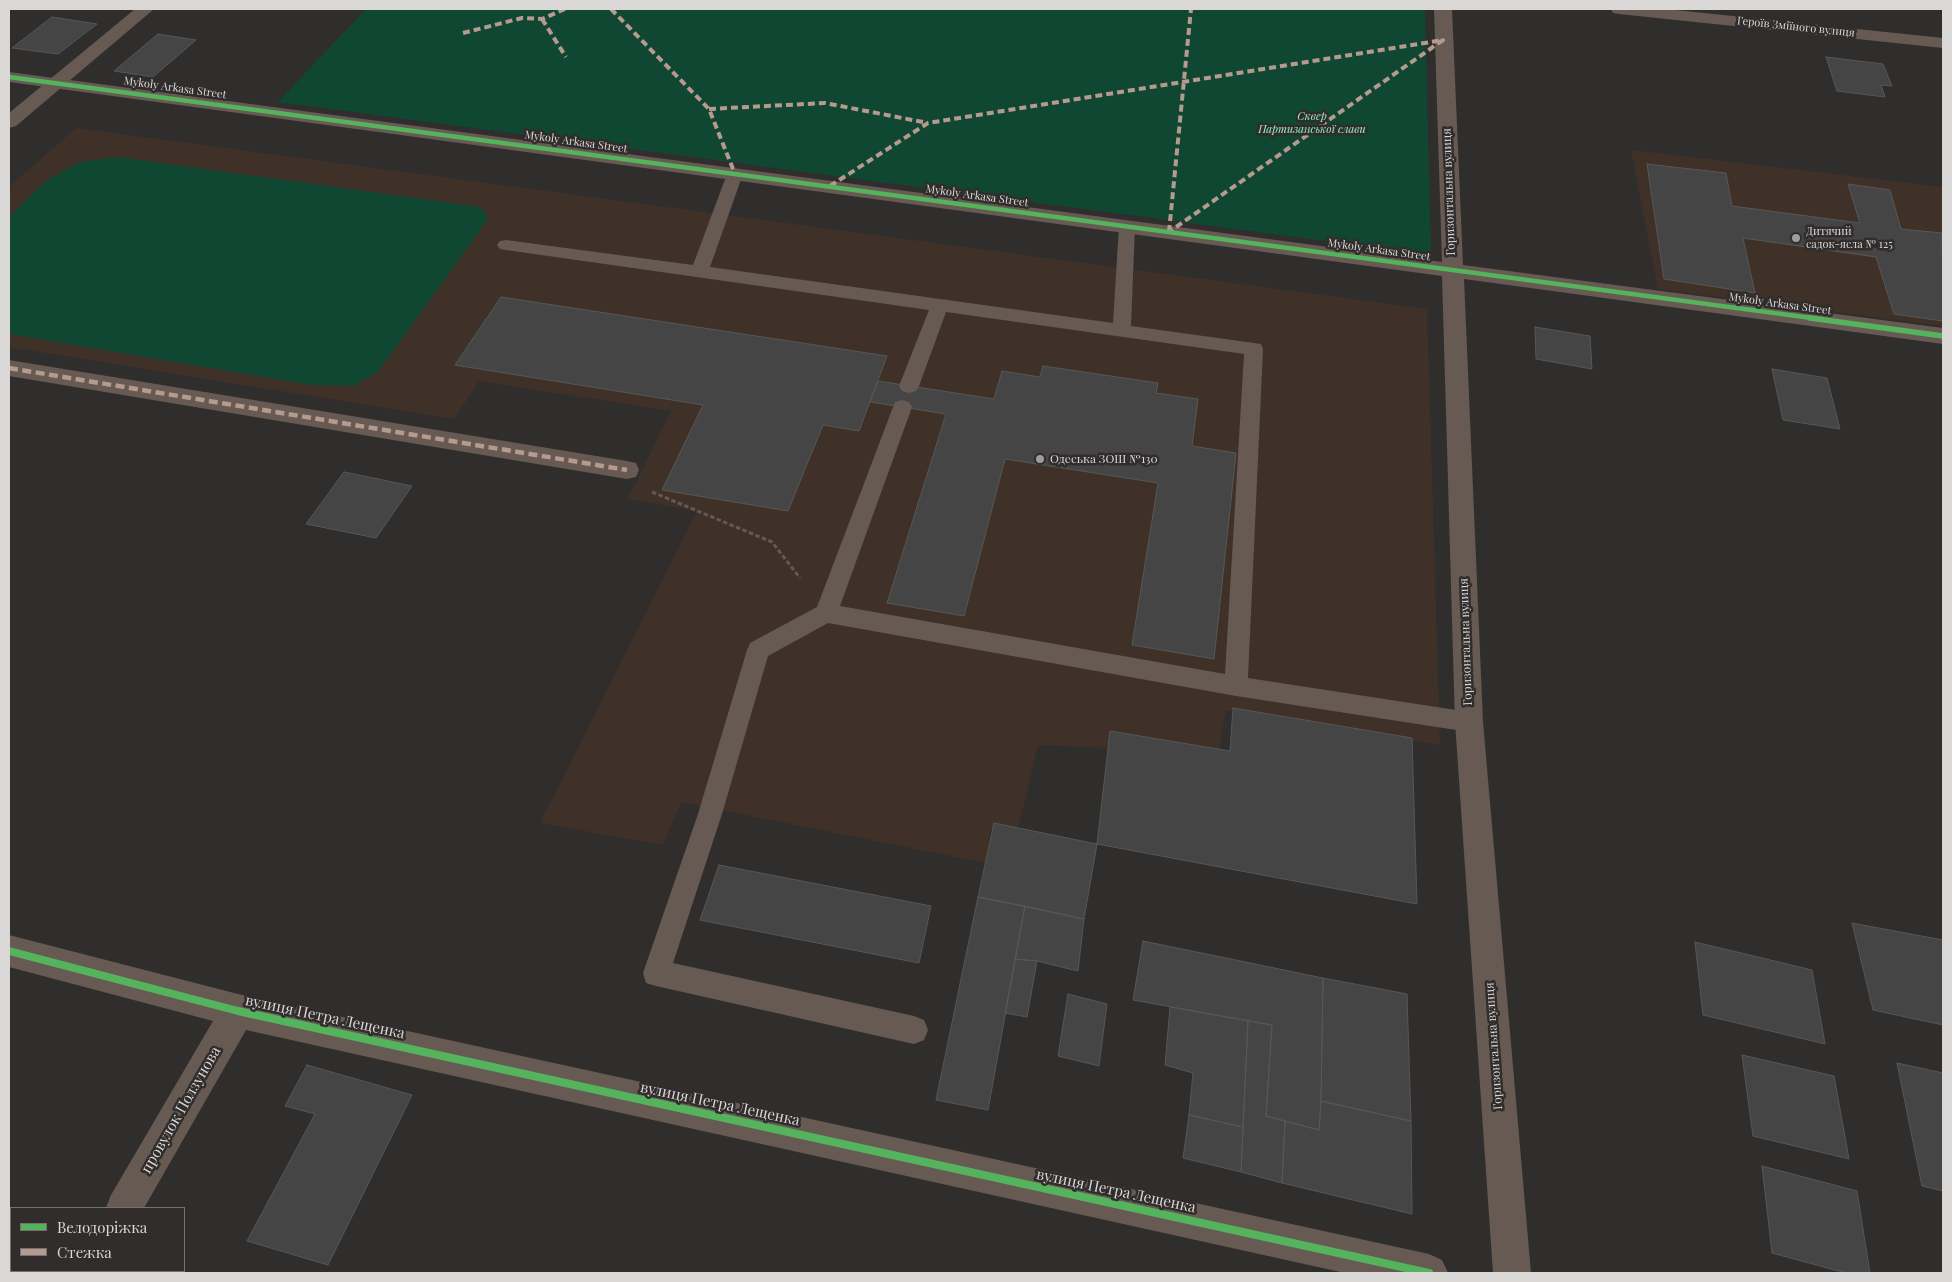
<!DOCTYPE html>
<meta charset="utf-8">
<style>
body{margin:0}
#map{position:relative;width:1952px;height:1282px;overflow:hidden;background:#302e2d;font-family:"Playfair Display",serif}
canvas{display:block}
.frame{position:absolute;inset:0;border:10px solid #dad8d7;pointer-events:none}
.legend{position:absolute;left:10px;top:1207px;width:175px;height:65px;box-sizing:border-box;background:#312d2c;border:1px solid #757170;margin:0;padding:6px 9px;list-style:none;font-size:15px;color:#dad8d7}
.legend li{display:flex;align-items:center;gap:10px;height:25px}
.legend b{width:25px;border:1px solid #757170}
</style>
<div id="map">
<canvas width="1952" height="1282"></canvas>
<div class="frame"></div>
<ul class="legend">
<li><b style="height:6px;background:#56b35d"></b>Велодоріжка</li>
<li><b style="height:6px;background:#b69a8f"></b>Стежка</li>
</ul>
</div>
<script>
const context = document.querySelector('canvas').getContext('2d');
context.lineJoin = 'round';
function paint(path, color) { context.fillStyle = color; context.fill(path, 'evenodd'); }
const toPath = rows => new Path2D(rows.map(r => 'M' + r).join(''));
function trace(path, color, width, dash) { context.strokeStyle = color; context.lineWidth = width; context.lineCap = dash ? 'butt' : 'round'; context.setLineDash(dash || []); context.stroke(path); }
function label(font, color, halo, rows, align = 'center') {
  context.font = font + ' "Playfair Display",serif'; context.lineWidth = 5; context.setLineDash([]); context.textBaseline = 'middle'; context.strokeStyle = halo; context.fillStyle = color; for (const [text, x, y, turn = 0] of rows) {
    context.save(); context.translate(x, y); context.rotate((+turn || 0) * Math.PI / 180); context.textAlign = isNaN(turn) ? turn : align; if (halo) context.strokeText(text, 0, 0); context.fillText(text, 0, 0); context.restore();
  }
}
paint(toPath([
 [76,128,1427,309,1440,745,1226,710,1217,760,1113,748,1038,745,1017,833,990,831,986,863,681,802,663,845,540,823,697,511,628,499,671,411,479,381,454,419,9,347,9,187],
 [1631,150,1943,187,1943,326,1658,289]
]), '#3f3127');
paint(toPath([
 [366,9,1425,9,1431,255,278,102],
 [117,157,481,207,488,219,378,372,353,386,312,385,9,334,9,217,47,180,80,162]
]), '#104733');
const building = toPath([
 [52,17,97,24,58,54,12,48,52,17],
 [158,34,196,40,153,77,114,71,158,34],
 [1826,57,1883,64,1892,86,1881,85,1885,97,1837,91,1826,57],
 [1647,164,1726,173,1732,206,1860,223,1848,184,1890,190,1901,229,1942,233,1943,321,1894,314,1876,257,1743,238,1755,293,1664,279,1647,164],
 [501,297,887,356,859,431,823,425,788,511,662,490,703,405,455,365,501,297],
 [1535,327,1590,336,1592,369,1536,359,1535,327],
 [1043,366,1158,383,1156,393,1198,399,1192,446,1236,453,1214,659,1132,645,1158,483,1005,459,964,616,887,603,946,414,870,402,878,381,994,399,1002,371,1040,377,1043,366],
 [1772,369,1827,378,1840,429,1783,420,1772,369],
 [344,472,412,486,376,538,306,524,344,472],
 [1233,708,1412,738,1417,904,1097,844,1110,731,1230,751,1233,708],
 [994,823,1097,844,1084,919,978,897,994,823],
 [719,865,931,906,919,963,700,920,719,865],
 [978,897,1025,906,988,1110,936,1100,978,897],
 [1025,906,1084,919,1078,971,1037,961,1015,959,1025,906],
 [1852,923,1943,940,1943,1025,1873,1010,1852,923],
 [1143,941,1323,978,1321,1101,1319,1130,1266,1116,1272,1025,1133,1000,1143,941],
 [1695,942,1812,970,1825,1044,1703,1015,1695,942],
 [1015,959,1037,961,1027,1017,1005,1013,1015,959],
 [1323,978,1407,994,1411,1121,1321,1101,1323,978],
 [1068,994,1107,1004,1099,1066,1058,1056,1068,994],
 [1170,1007,1248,1021,1243,1127,1189,1115,1193,1073,1165,1065,1170,1007],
 [1248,1021,1272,1025,1266,1116,1285,1121,1282,1183,1241,1172,1248,1021],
 [1742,1055,1834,1076,1849,1159,1753,1136,1742,1055],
 [1897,1063,1943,1073,1943,1191,1922,1186,1897,1063],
 [307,1065,412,1095,328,1265,247,1241,315,1114,285,1106,307,1065],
 [1321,1101,1411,1121,1412,1214,1282,1183,1285,1121,1319,1130,1321,1101],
 [1189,1115,1243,1127,1241,1172,1183,1158,1189,1115],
 [1762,1166,1857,1191,1870,1273,1846,1273,1772,1253,1762,1166]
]);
paint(building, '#454545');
trace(building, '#575757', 1);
trace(toPath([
 [652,492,772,542,800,578]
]), '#625a56', 3, [4.5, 2.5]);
paint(toPath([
 [735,169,741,171,743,174,710,267,1113,323,1119,226,1121,222,1127,221,1133,222,1135,226,1131,326,1254,343,1261,344,1263,349,1248,678,1469,712,1477,715,1481,722,1477,729,1469,732,1236,696,828,623,768,656,722,814,673,963,914,1016,924,1020,928,1030,924,1040,914,1044,656,986,646,983,643,973,698,814,747,650,750,643,817,607,895,402,902,400,909,402,912,407,840,606,1225,674,1244,354,946,312,919,386,916,391,909,393,902,391,899,386,929,310,506,250,500,249,497,245,500,241,506,240,693,265,727,174,729,171,735,169]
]), '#665a53');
paint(toPath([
 [1434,9,1452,9,1463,265,1943,328,1943,344,1464,279,1483,722,1531,1273,1493,1273,1455,722,1442,276,9,82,9,72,1442,262,1434,9],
 [1611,9,1666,9,1943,38,1943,48,1619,14,1613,13,1611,9],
 [9,360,627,461,636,463,639,470,636,477,627,479,9,376,9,360],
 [9,935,238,994,1429,1254,1442,1260,1448,1273,1345,1273,246,1030,144,1208,106,1208,111,1195,213,1021,9,967,9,935],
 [69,1271,108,1271,107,1273,68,1273,69,1271]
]), '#665a53');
paint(toPath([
 [135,9,154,9,16,126,9,128,9,113,135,9]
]), '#665a53');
trace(toPath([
 [611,9,709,109,735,174],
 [542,19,566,57],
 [463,33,522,18,542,19,565,9],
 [709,109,825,103,928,123],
 [830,186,928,123,1443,40,1169,232],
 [1169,232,1191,9]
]), '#b69a8f', 4, [7, 4]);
trace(toPath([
 [9,368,627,470]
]), '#b69a8f', 4.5, [9, 4.5]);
trace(toPath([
 [9,77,1819,319]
]), '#56b35d', 4.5);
trace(toPath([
 [1810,318,1943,336]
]), '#56b35d', 5.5);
trace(toPath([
 [9,951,238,1011,1429,1273]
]), '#56b35d', 8);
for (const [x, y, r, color] of [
 [1796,238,5,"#9e9c9c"],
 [1040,459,5,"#9e9c9c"]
]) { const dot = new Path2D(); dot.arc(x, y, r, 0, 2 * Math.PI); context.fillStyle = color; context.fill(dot); trace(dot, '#312d2c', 2); }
label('11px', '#dad8d7', '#312d2c', [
 ["Героїв Зміїного вулиця",1796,27,6],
 ["Mykoly Arkasa Street",175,88,8],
 ["Mykoly Arkasa Street",576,142,8],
 ["Mykoly Arkasa Street",977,196,8],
 ["Mykoly Arkasa Street",1379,250,8],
 ["Mykoly Arkasa Street",1780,304,8]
]);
label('italic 11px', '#93efc6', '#312d2c', [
 ["Сквер",1312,117],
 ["Партизанської слави",1312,130]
]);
label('11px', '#dad8d7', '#312d2c', [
 ["Дитячий",1806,232],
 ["садок-ясла № 125",1806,245]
], 'left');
label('12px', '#dad8d7', '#312d2c', [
 ["Горизонтальна вулиця",1449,192,-92],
 ["Горизонтальна вулиця",1466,642,-92],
 ["Горизонтальна вулиця",1494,1046,-94]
]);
label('12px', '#dad8d7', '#312d2c', [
 ["Одеська ЗОШ №130",1050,459]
], 'left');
label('15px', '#dad8d7', '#312d2c', [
 ["вулиця Петра Лещенка",325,1017,12],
 ["вулиця Петра Лещенка",720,1104,12],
 ["провулок Ползунова",181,1110,-60],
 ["вулиця Петра Лещенка",1116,1191,12]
]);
</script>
